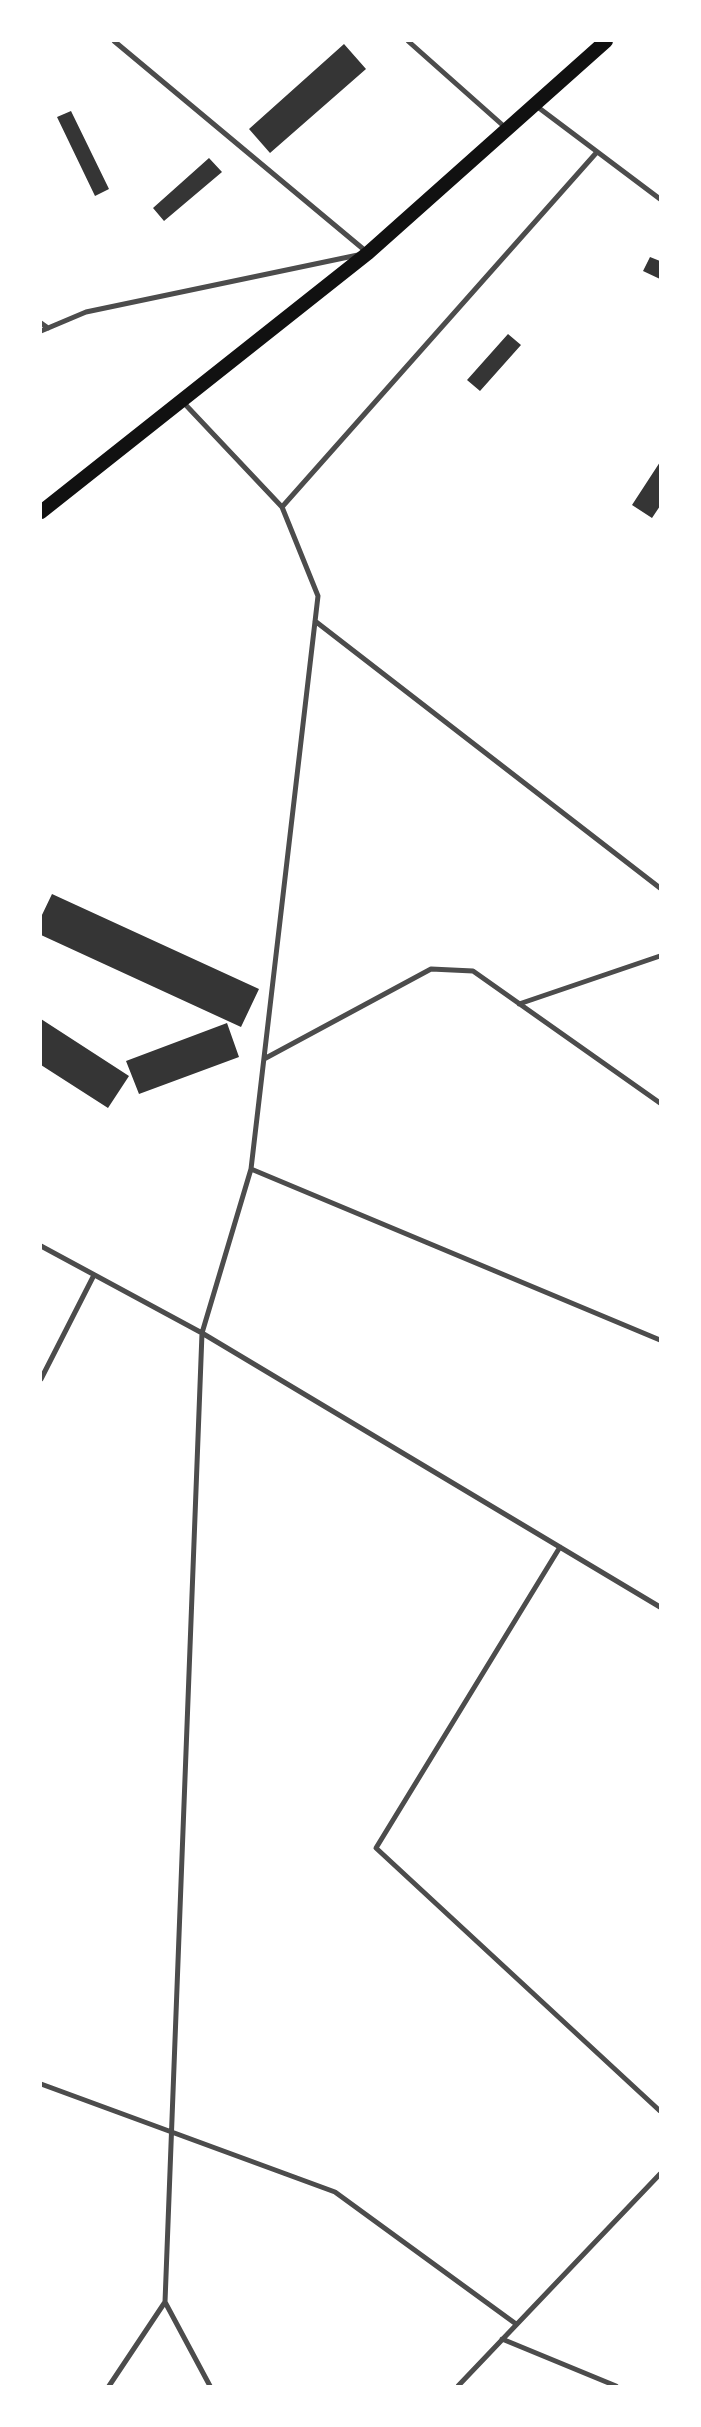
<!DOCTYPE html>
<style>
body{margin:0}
#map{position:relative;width:701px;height:2427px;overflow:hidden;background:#fff;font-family:Rubik,sans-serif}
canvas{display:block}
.frame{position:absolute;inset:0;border:42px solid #fff;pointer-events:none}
</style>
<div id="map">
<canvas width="701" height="2427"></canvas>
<div class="frame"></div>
</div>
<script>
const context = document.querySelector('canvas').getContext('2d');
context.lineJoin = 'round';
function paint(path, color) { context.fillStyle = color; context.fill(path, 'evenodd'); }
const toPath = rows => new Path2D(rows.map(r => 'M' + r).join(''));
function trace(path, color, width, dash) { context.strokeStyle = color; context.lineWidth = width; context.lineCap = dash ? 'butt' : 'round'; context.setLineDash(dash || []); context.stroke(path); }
paint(toPath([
 [344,44,366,69,270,153,249,129],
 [71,111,109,189,95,196,57,117],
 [209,158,222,172,164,221,153,208],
 [650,257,660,261,660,279,643,271],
 [508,334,521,345,480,391,467,380],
 [660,462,660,506,652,518,632,505],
 [52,894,259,989,241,1027,41,935,41,917],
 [41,1019,129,1076,108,1108,41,1065],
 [227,1023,239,1057,139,1094,126,1061]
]), '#353535');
trace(toPath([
 [114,41,368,253],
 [408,41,507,129],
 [535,105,660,199],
 [41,323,48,328],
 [41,331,86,312,358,255],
 [182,401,282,507,318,596,251,1169,202,1333,165,2302,210,2386],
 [282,507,597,152],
 [315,621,660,888],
 [519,1004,660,956],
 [264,1059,431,969,473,971,660,1103],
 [251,1169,660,1340],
 [41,1246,202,1333,660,1607],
 [41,1379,94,1275],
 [560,1547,376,1848,660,2111],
 [41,2084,335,2192,516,2324],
 [502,2339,616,2386],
 [109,2386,165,2302],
 [458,2386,660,2174]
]), '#4c4c4c', 5);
trace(toPath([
 [41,512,368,253,606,41]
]), '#111', 14);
</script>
